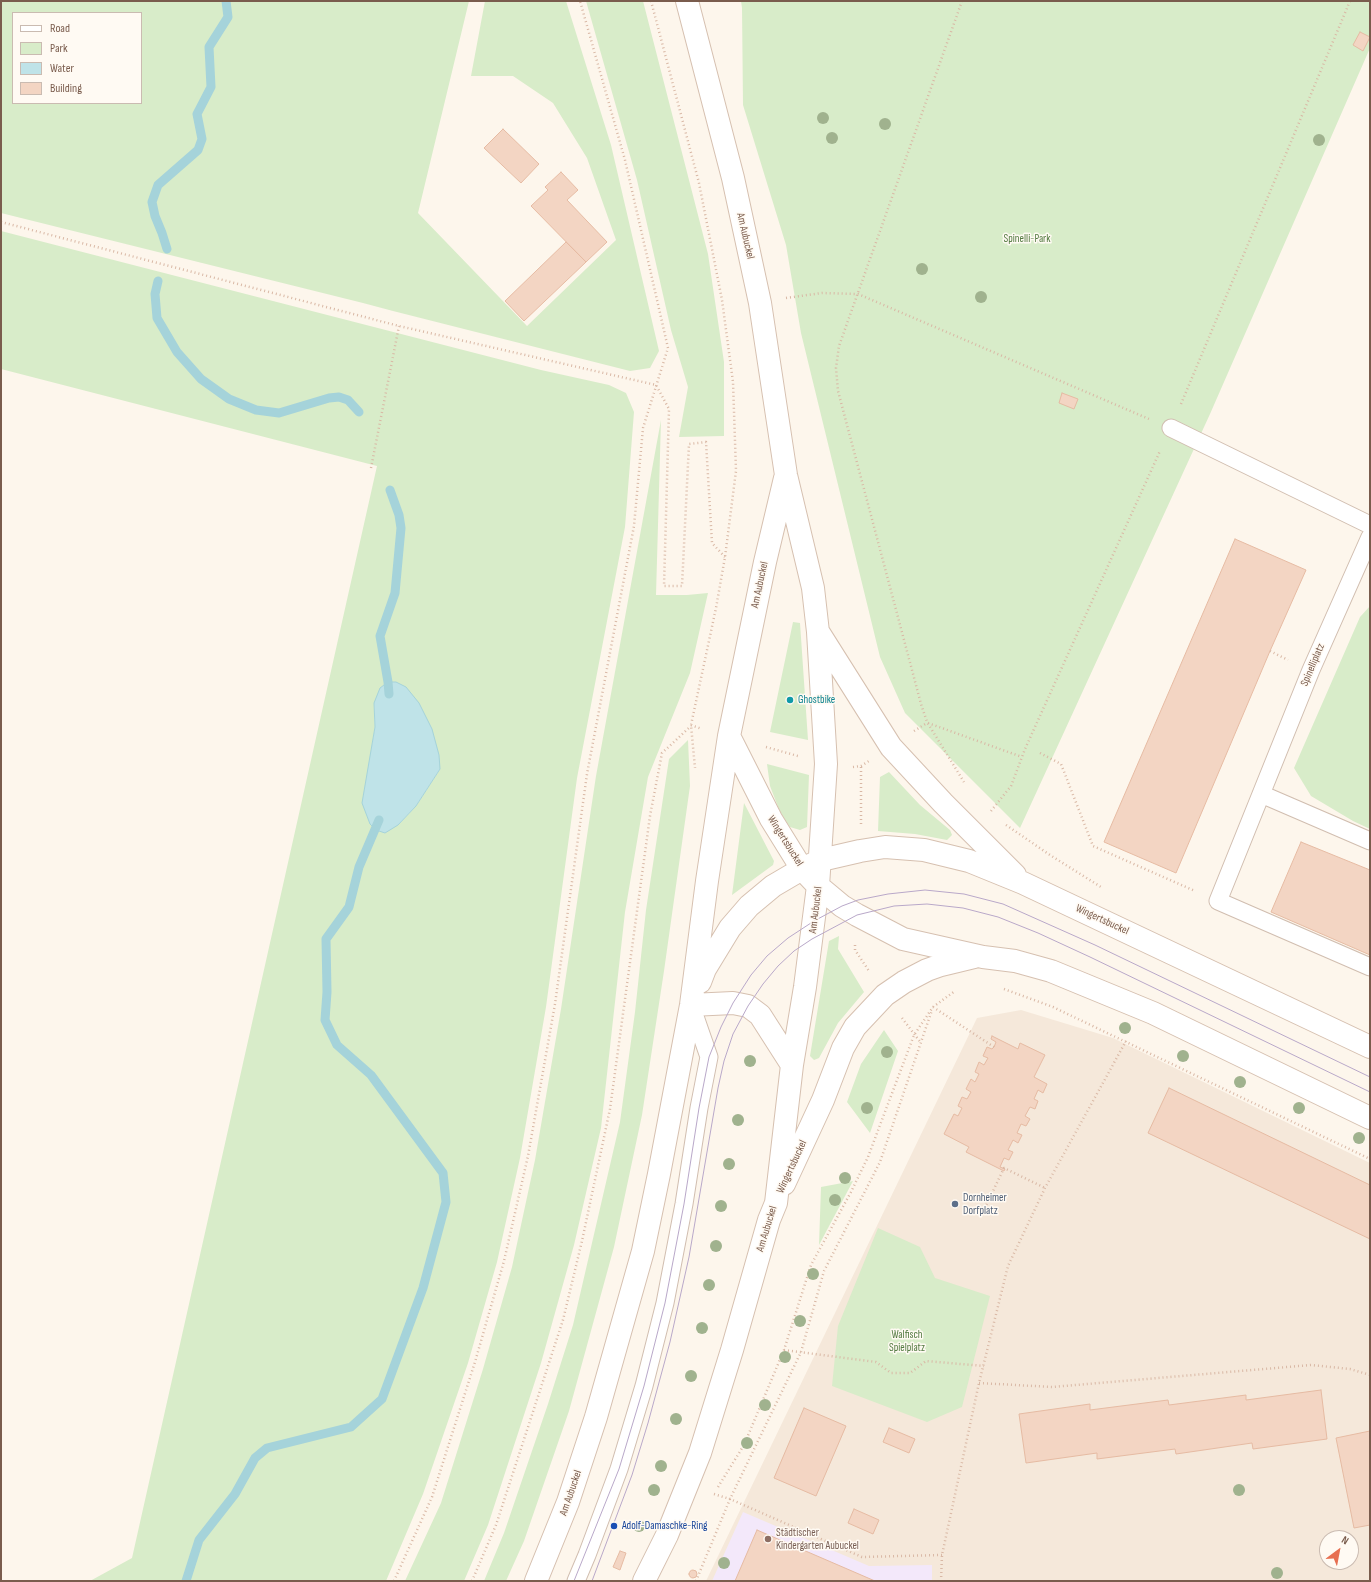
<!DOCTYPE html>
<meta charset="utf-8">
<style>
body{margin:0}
#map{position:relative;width:1371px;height:1582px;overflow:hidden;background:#fdf6ec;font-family:"Sofia Sans Condensed",sans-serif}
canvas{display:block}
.frame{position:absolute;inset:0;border:2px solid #7a5c4d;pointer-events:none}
.legend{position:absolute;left:12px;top:12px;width:130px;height:92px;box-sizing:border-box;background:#fffaf3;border:1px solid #cabbb1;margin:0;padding:5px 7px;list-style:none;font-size:12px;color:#7a5c4d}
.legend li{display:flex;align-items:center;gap:8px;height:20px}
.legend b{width:20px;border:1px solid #cabbb1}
.north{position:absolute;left:1319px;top:1530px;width:40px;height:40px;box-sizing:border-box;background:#fffaf3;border:1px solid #cabbb1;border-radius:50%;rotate:32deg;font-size:11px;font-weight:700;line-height:16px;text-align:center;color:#7a5c4d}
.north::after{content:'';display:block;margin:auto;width:14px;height:18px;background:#e76f51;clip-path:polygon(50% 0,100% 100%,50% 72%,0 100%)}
</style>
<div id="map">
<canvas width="1371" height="1582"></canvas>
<div class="frame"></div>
<ul class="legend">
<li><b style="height:5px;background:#fff"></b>Road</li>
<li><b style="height:11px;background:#d8ecc9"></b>Park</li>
<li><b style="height:11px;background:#bfe3e8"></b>Water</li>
<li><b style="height:11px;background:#f3d5c3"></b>Building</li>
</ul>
<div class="north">N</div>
</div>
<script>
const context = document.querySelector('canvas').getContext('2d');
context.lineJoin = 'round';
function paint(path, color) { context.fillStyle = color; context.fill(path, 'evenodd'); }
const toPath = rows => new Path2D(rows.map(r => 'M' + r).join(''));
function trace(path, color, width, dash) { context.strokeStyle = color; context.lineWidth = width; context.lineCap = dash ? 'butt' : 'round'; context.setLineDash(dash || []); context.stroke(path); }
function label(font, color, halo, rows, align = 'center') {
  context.font = font + ' "Sofia Sans Condensed",sans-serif'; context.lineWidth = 3; context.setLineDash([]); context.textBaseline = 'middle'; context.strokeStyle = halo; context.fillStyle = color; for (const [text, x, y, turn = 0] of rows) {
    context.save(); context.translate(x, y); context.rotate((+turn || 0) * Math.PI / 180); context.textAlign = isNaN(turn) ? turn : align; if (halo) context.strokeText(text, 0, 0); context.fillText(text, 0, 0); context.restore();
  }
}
paint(toPath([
 [1021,1010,1113,1038,1370,1163,1370,1581,706,1581,977,1018],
 [1327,1538,1351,1538,1351,1562,1327,1562]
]), '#f5e8da');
paint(toPath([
 [743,1512,869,1566,932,1565,932,1581,712,1581]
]), '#f3e8fa');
paint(toPath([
 [1,1,469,1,418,213,527,326,616,240,587,158,553,103,513,76,471,76,485,1,566,1,611,145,659,351,650,368,630,371,393,311,363,303,1,213],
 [13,13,141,13,141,103,13,103],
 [586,1,643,1,708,254,724,362,724,436,679,437,688,387,671,330,637,180],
 [741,1,1370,1,1370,48,1210,414,1020,828,905,713,880,657,801,333,786,245,743,105,742,8],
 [1,231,541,370,609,385,626,393,634,412,625,527,577,778,546,1007,520,1158,497,1262,468,1363,423,1494,386,1581,90,1581,132,1558,377,466,1,369],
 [374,703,440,769,416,806,398,825,370,764,375,727],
 [661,420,656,595,687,595,708,593,690,673,648,777,625,912,601,1128,574,1245,541,1363,488,1525,464,1581,405,1581,441,1503,483,1369,512,1267,535,1160,561,1009,596,776],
 [1370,606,1370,829,1353,821,1311,796,1294,768,1360,617],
 [793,622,800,623,808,740,770,732],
 [688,740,690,786,664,971,642,1115,614,1247,569,1411,524,1541,506,1581,484,1581,504,1533,548,1404,573,1325,620,1122,635,1012,646,910,669,759],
 [767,764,809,775,807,827,800,830,790,827,780,812,770,786],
 [889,772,920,805,950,830,952,835,947,840,915,834,878,831,880,777],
 [744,803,774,861,773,865,732,895],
 [839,936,838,949,864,992,838,1023,819,1058,814,1060,810,1056,829,941],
 [884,1030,898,1051,870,1133,847,1102,861,1064],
 [853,1181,819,1245,821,1187],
 [878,1228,920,1247,935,1278,990,1296,962,1407,927,1422,832,1386,838,1326]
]), '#d8ecc9');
const water = toPath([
 [388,682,396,682,406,687,419,703,432,729,439,755,440,769,416,806,398,825,385,833,376,830,370,824,362,803,375,727,374,703,380,688,388,682]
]);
paint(water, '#bfe3e8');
trace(water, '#a5d3da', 1);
trace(toPath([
 [167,249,162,233,155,216,152,202,158,185,198,150,202,139,197,114,211,87,209,47,228,17,226,1],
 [158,281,155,294,157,318,177,352,201,379,229,399,256,410,279,413,329,398,339,397,348,400,359,412],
 [389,694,388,682,380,636,395,593,401,528,399,515,390,490],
 [186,1581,199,1540,235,1494,255,1458,267,1448,351,1427,382,1399,423,1288,446,1202,443,1173,371,1075,337,1045,325,1020,327,992,326,939,349,907,359,867,379,820]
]), '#a5d3da', 9);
const building = toPath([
 [1360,32,1370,37,1363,51,1353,45,1360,32],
 [503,129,539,164,521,183,484,148,503,129],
 [561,172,578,190,567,200,607,242,586,262,531,206,548,190,545,187,561,172],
 [566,242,586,262,524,321,505,301,566,242],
 [1062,393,1078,399,1074,409,1059,403,1062,393],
 [1235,539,1306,570,1270,651,1176,873,1104,842,1235,539],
 [1301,842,1370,870,1370,955,1271,912,1301,842],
 [992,1036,1018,1049,1020,1043,1045,1055,1034,1077,1047,1084,1043,1093,1038,1090,1034,1099,1038,1101,1035,1109,1030,1107,1025,1116,1030,1119,1026,1126,1021,1124,1017,1133,1022,1135,1018,1143,1013,1140,1008,1150,1013,1152,1009,1160,1004,1158,1000,1167,1005,1169,1004,1171,966,1152,969,1147,944,1134,954,1114,958,1116,962,1108,958,1106,962,1097,967,1099,971,1092,966,1089,971,1079,975,1082,979,1074,975,1072,979,1062,984,1065,988,1058,983,1056,987,1047,992,1049,994,1047,996,1042,991,1039,992,1036],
 [1169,1088,1370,1185,1370,1239,1148,1133,1169,1088],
 [1321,1390,1327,1439,1253,1449,1252,1443,1176,1454,1175,1449,1097,1459,1097,1453,1026,1463,1019,1414,1090,1404,1090,1410,1168,1400,1169,1405,1246,1395,1246,1400,1321,1390],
 [804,1408,846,1426,816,1496,774,1478,804,1408],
 [889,1428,915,1439,909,1453,883,1442,889,1428],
 [1370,1431,1370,1525,1354,1528,1336,1438,1370,1431],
 [854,1509,879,1520,873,1534,848,1523,854,1509],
 [757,1530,875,1581,735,1581,757,1530],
 [620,1551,626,1553,620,1570,613,1567,620,1551],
 '689 1574a4 4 0 1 1 8 0a4 4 0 1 1-8 0Z'
]);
paint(building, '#f3d5c3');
trace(building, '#e6bba3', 1);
const lane = toPath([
 [1171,428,1370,525],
 [1370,537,1311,670,1218,901,1370,967],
 [1261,794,1370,841],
 [576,1581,587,1555,619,1469,644,1386,665,1303,684,1204,699,1108,709,1057,691,1005]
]);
const secondary = toPath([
 [819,633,891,747,943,803,1015,875],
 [729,736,771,819,802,869,818,886,842,906,857,915,903,939,983,957,1015,961,1051,971,1153,1013,1370,1118],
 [700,982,705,969,730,928,749,906,773,886,802,869,821,860,860,851,885,847,924,850,969,861,1023,883,1370,1047],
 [691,1005,733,1003,748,1006,760,1015,792,1065],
 [784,1184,823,1100,843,1048,855,1027,885,995,904,982,927,970,941,965,974,957],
 [536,1581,568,1502,596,1417,643,1251,659,1174,691,1005,707,881,729,736,765,562,785,478],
 [644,1581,667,1535,700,1453,732,1350,769,1220,776,1203,792,1065,805,987,818,886,826,764,818,632,813,588,786,475,760,303,733,178,687,1]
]);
trace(lane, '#d1beb0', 19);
trace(secondary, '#d6c0b0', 24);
trace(toPath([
 [651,1,699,183,722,300,733,382,736,471,725,557,716,608,691,725,695,768],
 [962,1,839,346,836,368,838,391,921,704,927,722,964,782],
 [1,222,399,326,656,385,669,409,664,586,682,586,689,444,706,442,712,543,725,557],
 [786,298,822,293,858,294,1149,419],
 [1181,404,1350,1],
 [371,468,399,326],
 [1270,651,1288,660],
 [928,723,1022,757],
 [691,725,702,729],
 [914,731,927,723],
 [766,747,798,756],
 [1040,753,1061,764,1093,846,1195,891],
 [853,767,861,766,869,761],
 [991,811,1011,786,1025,749,1160,451],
 [861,824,861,766],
 [1006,825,1050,855,1101,887],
 [855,945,855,950,869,971],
 [1004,989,1053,1007,1370,1159],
 [933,1007,994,1047],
 [902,1018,921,1043],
 [983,1212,1004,1168,1045,1188],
 [784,1350,876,1362,891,1373,910,1373,926,1361,984,1366],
 [979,1383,1052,1387,1311,1365,1350,1369,1370,1375],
 [718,1487,744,1445,784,1350,811,1265,851,1192,868,1157,914,1035,933,1007,955,991],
 [714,1494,730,1499,862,1557,942,1555],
 [394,1581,432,1497,475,1362,504,1261,528,1156,555,1004,587,774,634,526,643,428,668,348,625,160,580,1],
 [472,1581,496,1525,563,1320,582,1241,610,1109,650,816,662,753,691,726],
 [696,1581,730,1499,801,1352,824,1271,880,1162,932,1010],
 [941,1581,942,1555,979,1383,1008,1266,1045,1188,1126,1041]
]), '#d9b8a5', 2.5, [1, 3]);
trace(lane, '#fff', 17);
trace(secondary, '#fff', 22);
trace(toPath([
 [574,1581,619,1469,644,1386,665,1303,684,1204,699,1108,709,1057,721,1027,733,1003,751,975,767,956,788,938,814,921,842,906,858,900,888,894,925,890,964,894,1003,904,1095,945,1370,1077],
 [592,1581,632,1475,648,1423,670,1342,689,1257,718,1088,724,1061,733,1034,748,1006,763,984,778,966,794,951,812,939,857,915,894,906,927,904,963,908,998,917,1038,933,1090,957,1370,1092]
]), '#b9a8c9', 1);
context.fillStyle = '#a0b28e';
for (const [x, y] of [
 [823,118],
 [885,124],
 [832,138],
 [1319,140],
 [922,269],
 [981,297],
 [1125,1028],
 [887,1052],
 [1183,1056],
 [750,1061],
 [1240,1082],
 [867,1108],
 [1299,1108],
 [738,1120],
 [1359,1138],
 [729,1164],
 [845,1178],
 [835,1200],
 [721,1206],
 [716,1246],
 [813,1274],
 [709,1285],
 [800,1321],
 [702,1328],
 [785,1357],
 [691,1376],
 [765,1405],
 [676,1419],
 [747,1443],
 [661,1466],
 [654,1490],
 [1239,1490],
 [639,1526],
 [724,1563],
 [1277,1573]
]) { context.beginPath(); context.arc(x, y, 6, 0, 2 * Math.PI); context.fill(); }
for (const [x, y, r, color] of [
 [790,700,4,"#0f9aa8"],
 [955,1204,4,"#5c6f8a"],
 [614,1526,4,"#1a4fb4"],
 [768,1539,4,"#8d6e63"]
]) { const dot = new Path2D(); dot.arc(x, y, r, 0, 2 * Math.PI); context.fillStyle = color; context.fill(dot); trace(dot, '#fffaf3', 1.5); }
label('11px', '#7a5c4d', '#fffaf3', [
 ["Am Aubuckel",745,236,77],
 ["Am Aubuckel",760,585,-78],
 ["Spinelliplatz",1313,665,-67],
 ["Wingertsbuckel",785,841,58],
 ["Am Aubuckel",816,910,-83],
 ["Wingertsbuckel",1102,920,25],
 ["Wingertsbuckel",792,1167,-65],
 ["Am Aubuckel",767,1229,-73],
 ["Am Aubuckel",571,1493,-71]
]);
label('11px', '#537a41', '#fffaf3', [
 ["Spinelli-Park",1027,239],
 ["Walfisch",907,1335],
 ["Spielplatz",907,1348]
]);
label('11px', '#0d838f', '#fffaf3', [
 ["Ghostbike",798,700]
], 'left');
label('11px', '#4e5e75', '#fffaf3', [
 ["Dornheimer",963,1198],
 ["Dorfplatz",963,1211]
], 'left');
label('11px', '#164399', '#fffaf3', [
 ["Adolf-Damaschke-Ring",622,1526]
], 'left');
label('11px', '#785e54', '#fffaf3', [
 ["Städtischer",776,1533],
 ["Kindergarten Aubuckel",776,1546]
], 'left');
</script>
